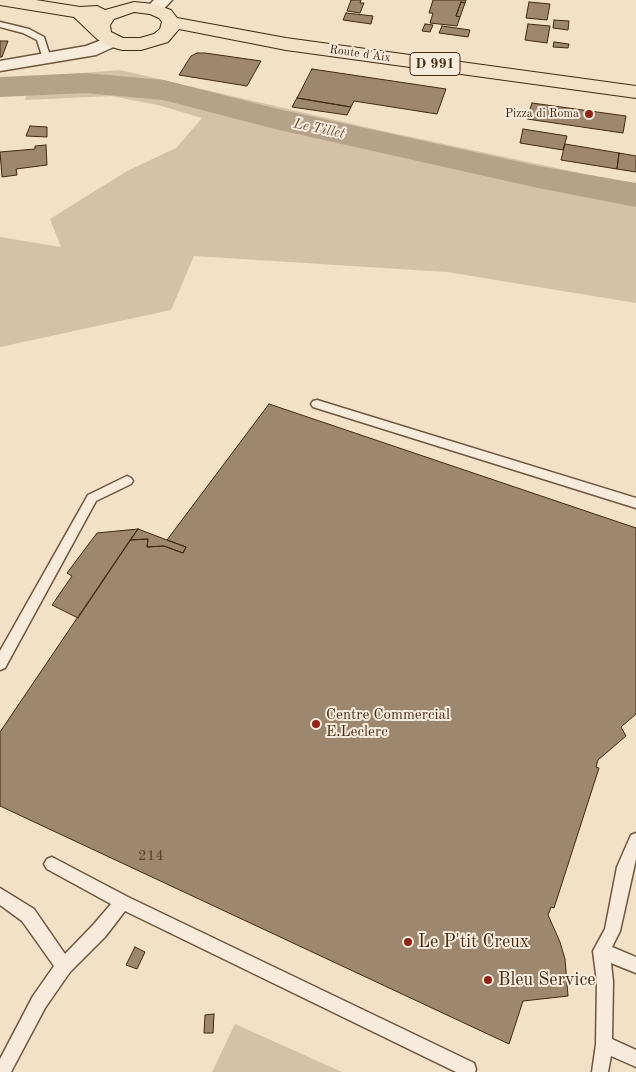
<!DOCTYPE html>
<style>
body{margin:0}
canvas{display:block;background:#f2e0c7}
</style>
<canvas width="636" height="1072"></canvas>
<script>
const context = document.querySelector('canvas').getContext('2d');
context.lineJoin = 'round';
function paint(path, color) { context.fillStyle = color; context.fill(path, 'evenodd'); }
const toPath = rows => new Path2D(rows.map(r => 'M' + r).join(''));
function trace(path, color, width, dash) { context.strokeStyle = color; context.lineWidth = width; context.lineCap = dash ? 'butt' : 'round'; context.setLineDash(dash || []); context.stroke(path); }
function label(font, color, halo, rows, align = 'center') {
  context.font = font + ' "Old Standard TT",serif'; context.lineWidth = 4; context.setLineDash([]); context.textBaseline = 'middle'; context.strokeStyle = halo; context.fillStyle = color; for (const [text, x, y, turn = 0] of rows) {
    context.save(); context.translate(x, y); context.rotate((+turn || 0) * Math.PI / 180); context.textAlign = isNaN(turn) ? turn : align; if (halo) context.strokeText(text, 0, 0); context.fillText(text, 0, 0); context.restore();
  }
}
paint(toPath([
 [120,70,374,129,636,185,636,303,447,272,194,256,171,310,0,347,0,237,61,247,50,219,127,171,176,148,202,118,158,105,111,96,25,100,32,77],
 [235,1024,342,1072,212,1072]
]), '#d4c1a8');
paint(toPath([
 [85,73,164,80,278,109,538,166,636,183,636,207,538,188,275,129,163,100,85,93,0,97,0,77,85,73]
]), '#b6a289');
const building = toPath([
 [351,0,361,0,360,3,364,3,360,13,347,11,351,0],
 [433,0,466,0,465,3,461,2,456,16,460,17,457,26,430,23,433,13,429,13,433,0],
 [461,2,465,3,460,17,456,16,461,2],
 [529,2,550,4,547,20,526,18,529,2],
 [346,13,373,16,371,24,343,20,346,13],
 [554,20,569,21,568,30,553,28,554,20],
 [425,24,433,25,430,32,422,31,425,24],
 [528,24,550,26,547,43,525,40,528,24],
 [442,26,470,30,468,37,439,33,442,26],
 [0,41,8,41,2,57,0,57,0,41],
 [554,42,569,44,568,48,553,47,554,42],
 [197,53,205,53,261,61,247,86,179,75,191,56,197,53],
 [312,69,446,89,437,114,354,101,351,107,297,98,312,69],
 [297,98,351,107,347,115,292,107,297,98],
 [532,103,626,116,623,133,527,119,532,103],
 [30,126,47,127,47,137,26,136,30,126],
 [523,129,567,136,563,150,520,143,523,129],
 [565,144,619,153,617,169,561,160,565,144],
 [46,145,47,165,16,169,17,175,2,177,0,152,35,149,35,146,46,145],
 [619,153,636,156,636,172,617,169,619,153],
 [269,404,636,528,636,714,621,727,626,736,598,760,596,767,599,768,554,908,551,907,548,915,560,942,565,959,568,996,523,1001,509,1044,0,806,0,732,130,540,148,539,147,547,164,546,183,553,186,547,167,540,269,404],
 [138,529,167,540,186,547,183,553,164,546,147,547,148,539,130,540,138,529],
 [138,529,78,618,52,605,72,576,67,573,97,533,138,529],
 [135,947,145,952,137,969,126,965,135,947],
 [214,1014,213,1033,204,1033,205,1015,214,1014]
]);
paint(building, '#9d886f');
trace(building, '#412910', 1);
const service = toPath([
 [0,22,29,29,44,37,51,59,50,61,43,59,37,40,23,33,0,27,0,22],
 [317,400,636,498,636,508,313,407,311,404,313,401,317,400],
 [127,476,131,478,133,481,131,484,96,501,5,668,0,670,0,651,88,495,127,476],
 [636,833,636,859,620,931,612,947,636,957,636,973,611,963,613,982,612,1039,636,1050,636,1067,611,1056,608,1072,592,1072,596,1044,597,982,593,951,605,929,617,867,631,835,636,833],
 [52,857,128,897,474,1063,476,1069,475,1072,456,1072,125,911,105,937,70,972,45,1008,11,1072,0,1072,0,1059,33,996,54,966,22,921,0,905,0,888,34,909,65,954,93,925,111,904,47,869,44,864,47,859,52,857]
]);
const minor = toPath([
 [154,0,172,0,160,13,154,14,148,13,145,9,154,0],
 [112,36,118,37,121,41,118,45,96,55,0,71,0,61,86,46,112,36]
]);
const primary = toPath([
 [0,0,36,0,80,7,97,6,105,10,134,2,154,4,171,10,177,18,286,38,636,86,636,98,286,50,179,29,168,42,141,50,122,50,105,45,96,38,74,17,0,5,0,0],
 [134,12,150,14,159,18,162,22,160,29,154,34,140,38,123,38,111,32,110,25,114,19,134,12]
]);
trace(service, '#6d573e', 3);
trace(minor, '#6d573e', 3);
trace(primary, '#412910', 2);
paint(service, '#f7ebdb');
paint(minor, '#f7ebdb');
paint(primary, '#f2e0c7');
for (const [x, y, r, color] of [
 [589,114,5,"#8f2418"],
 [316,724,5,"#8f2418"],
 [408,942,5,"#8f2418"],
 [488,980,5,"#8f2418"]
]) { const dot = new Path2D(); dot.arc(x, y, r, 0, 2 * Math.PI); context.fillStyle = color; context.fill(dot); trace(dot, '#f7ebdb', 2); }
label('12px', '#412910', '#f7ebdb', [
 ["Route d'Aix",360,54,8]
]);
label('12px', '#412910', '#f7ebdb', [
 ["Pizza di Roma",579,114]
], 'right');
for (const [x, y, w] of [
 [435,64,50]
]) { const box = new Path2D(); box.roundRect(x - w / 2, y - 11.5, w, 23, 4); context.fillStyle = '#f7ebdb'; context.fill(box); trace(box, '#412910', 1); }
label('bold 14px', '#412910', null, [
 ["D 991",435,64]
]);
label('italic 14px', '#644d34', '#f7ebdb', [
 ["Le Tillet",319,129,12]
]);
label('15px', '#412910', '#f7ebdb', [
 ["Centre Commercial",326,715],
 ["E.Leclerc",326,732]
], 'left');
label('15px', '#584128', null, [
 ["214",151,856]
]);
label('18px', '#412910', '#f7ebdb', [
 ["Le P'tit Creux",418,942],
 ["Bleu Service",498,980]
], 'left');
</script>
